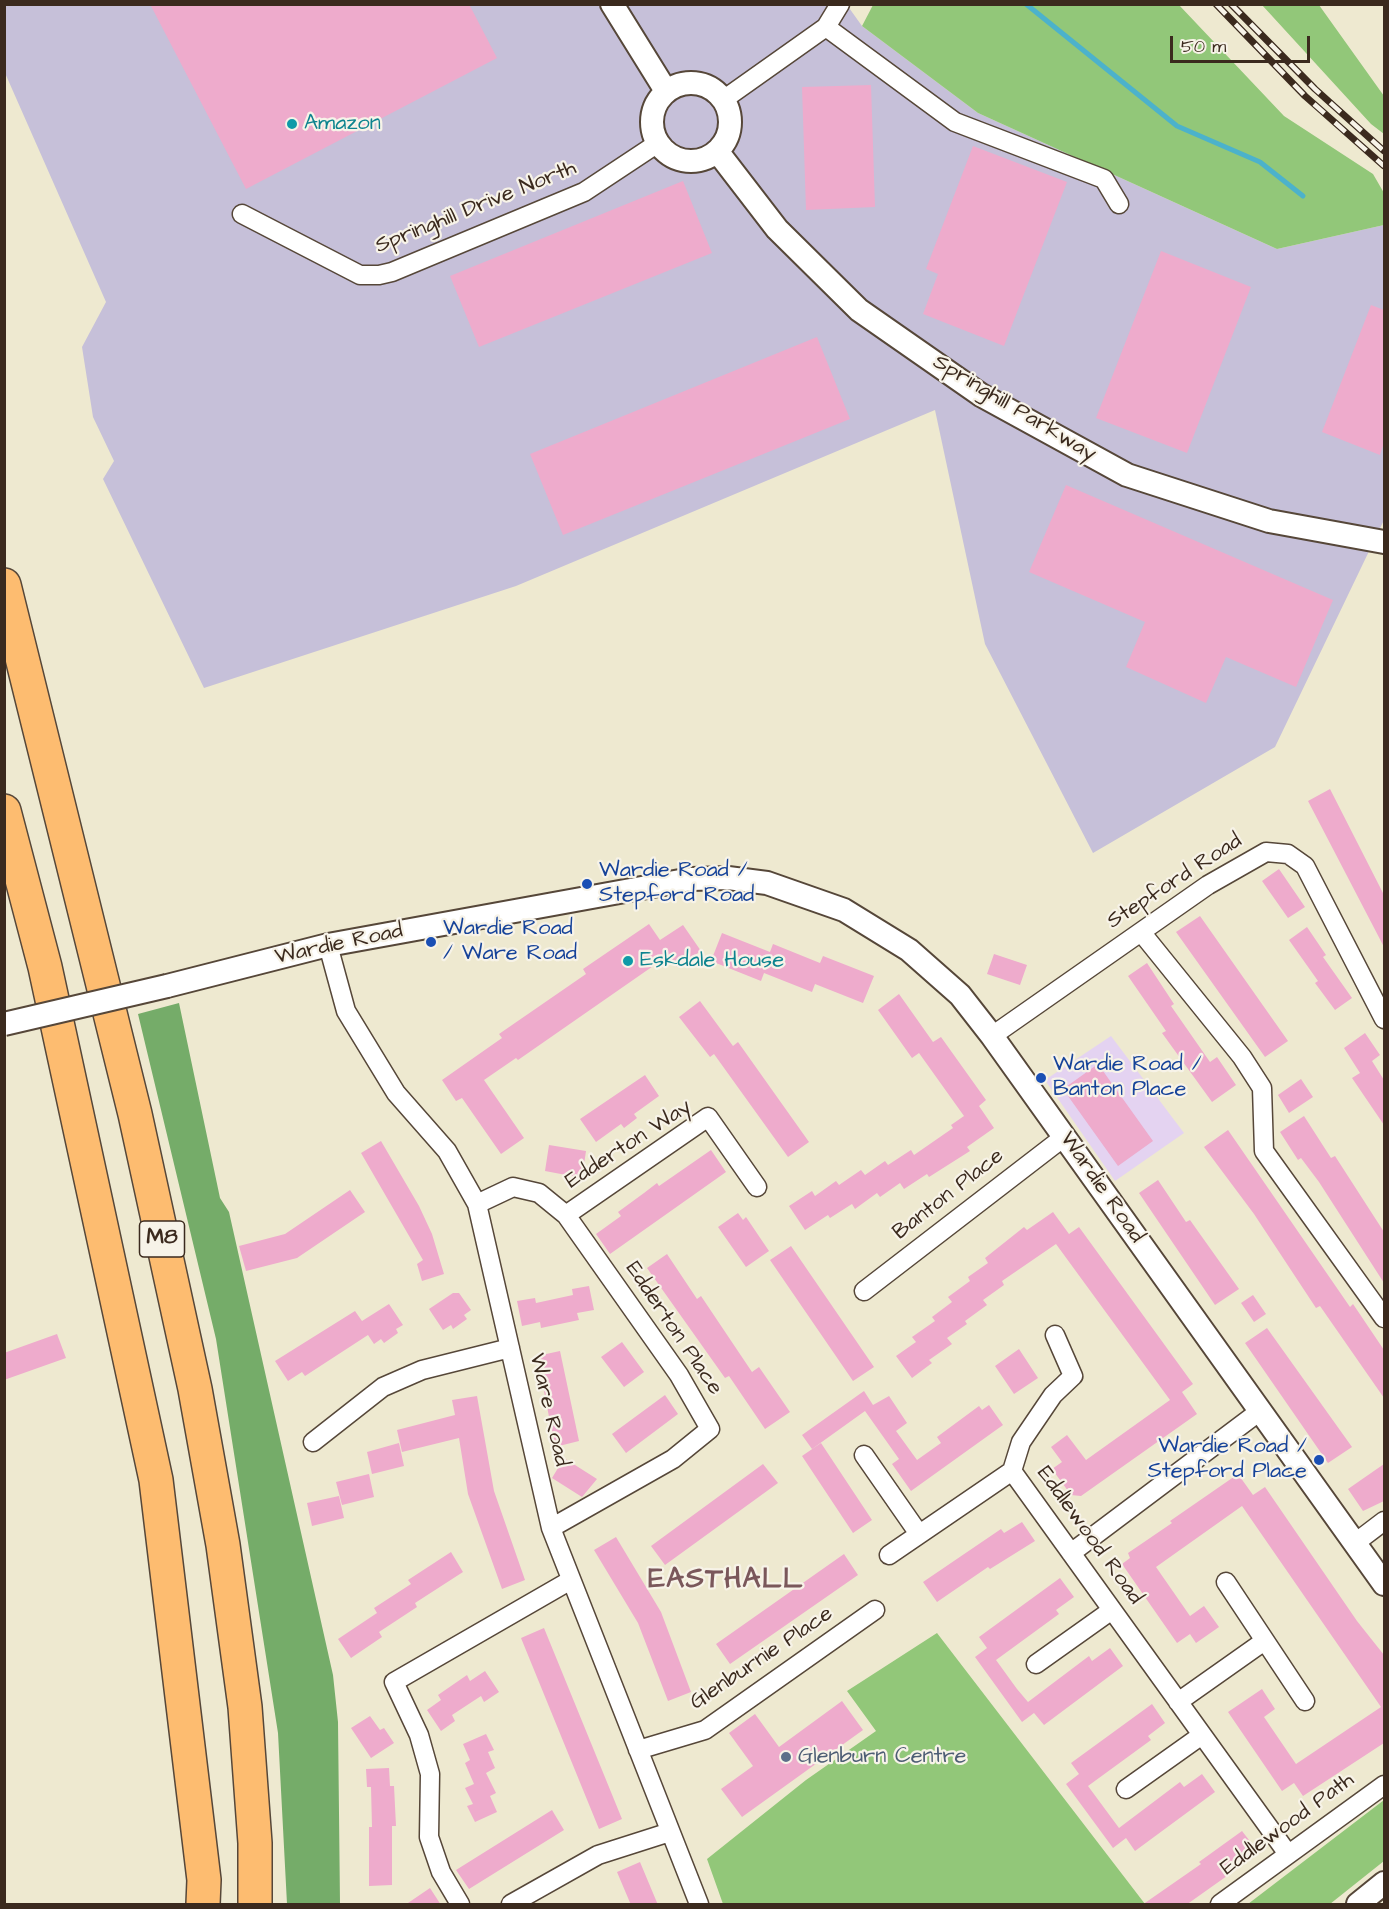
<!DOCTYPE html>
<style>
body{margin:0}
#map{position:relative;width:1389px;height:1909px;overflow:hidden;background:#eee9d0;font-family:"Architects Daughter",sans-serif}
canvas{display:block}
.frame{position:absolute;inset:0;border:6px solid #3b2a1e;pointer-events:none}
.scale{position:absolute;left:1170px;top:36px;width:140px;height:27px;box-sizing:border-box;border:3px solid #3b2a1e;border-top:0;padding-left:8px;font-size:18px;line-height:21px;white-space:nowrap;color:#3b2a1e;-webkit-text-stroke:4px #f7f3e8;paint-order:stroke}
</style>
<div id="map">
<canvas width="1389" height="1909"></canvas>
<div class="frame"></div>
<div class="scale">50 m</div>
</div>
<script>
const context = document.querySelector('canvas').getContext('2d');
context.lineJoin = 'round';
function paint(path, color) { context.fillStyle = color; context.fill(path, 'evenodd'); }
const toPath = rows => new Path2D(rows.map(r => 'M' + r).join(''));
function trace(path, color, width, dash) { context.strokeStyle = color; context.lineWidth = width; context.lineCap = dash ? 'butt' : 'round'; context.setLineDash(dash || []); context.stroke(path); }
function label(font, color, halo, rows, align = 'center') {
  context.font = font + ' "Architects Daughter",sans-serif'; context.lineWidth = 4.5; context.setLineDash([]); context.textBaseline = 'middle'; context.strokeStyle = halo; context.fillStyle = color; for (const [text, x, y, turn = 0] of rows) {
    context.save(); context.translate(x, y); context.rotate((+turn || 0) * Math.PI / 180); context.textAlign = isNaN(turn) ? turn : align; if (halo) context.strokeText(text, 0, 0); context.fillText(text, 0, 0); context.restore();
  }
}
paint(toPath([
 [1111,1036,1184,1133,1115,1181,1045,1080]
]), '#e4d3f1');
paint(toPath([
 [4,5,847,5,862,26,978,113,1277,249,1384,225,1384,520,1275,747,1093,853,985,644,935,410,516,586,204,688,103,479,114,461,93,417,82,347,106,302,5,73]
]), '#c6c0d9');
paint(toPath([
 [873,5,1179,5,1284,116,1373,174,1384,193,1384,225,1277,249,978,113,862,26],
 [1262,5,1319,5,1384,96,1384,134,1371,124],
 [937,1633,1145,1904,723,1904,707,1859,806,1780,876,1731,847,1691],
 [1384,1800,1384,1861,1330,1904,1248,1904]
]), '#92c779');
paint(toPath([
 [179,1003,220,1198,229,1212,333,1675,338,1722,340,1904,287,1904,278,1733,216,1339,138,1014]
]), '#75ac69');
trace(toPath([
 [1026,4,1177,126,1260,162,1303,196]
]), '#4cb2cb', 5);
paint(toPath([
 [150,4,469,4,497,58,246,189],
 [871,85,875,207,806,210,802,87],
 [973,146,1067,182,1004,346,923,314,938,274,926,269],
 [683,181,712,253,479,347,450,276],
 [1161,251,1251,287,1187,453,1096,418],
 [1371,305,1384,310,1384,443,1380,455,1322,432],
 [817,337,850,419,563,535,530,454],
 [1066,485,1333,600,1296,687,1226,657,1206,703,1126,667,1145,622,1029,572],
 [1330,789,1384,895,1384,947,1308,801],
 [1279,869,1305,907,1288,918,1262,881],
 [1200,916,1288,1041,1265,1057,1176,932],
 [649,924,660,940,683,925,701,951,677,967,669,955,518,1060,516,1058,484,1080,524,1138,501,1154,462,1098,456,1101,442,1080,502,1038,499,1034,586,974,583,969],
 [1307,927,1326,955,1323,957,1352,998,1335,1010,1315,983,1318,981,1289,940],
 [722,933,770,952,773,944,820,963,823,956,874,976,863,1003,815,984,812,992,764,973,761,981,711,961],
 [994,954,1027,965,1020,985,987,974],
 [1147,963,1174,1004,1171,1006,1210,1062,1217,1057,1236,1085,1212,1102,1162,1033,1166,1031,1128,976],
 [899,994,933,1042,941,1037,986,1100,979,1106,994,1128,967,1147,970,1151,929,1177,927,1174,904,1189,900,1183,880,1197,877,1193,855,1209,852,1204,830,1218,828,1215,805,1230,789,1206,812,1191,815,1196,836,1181,839,1185,861,1170,865,1175,885,1161,888,1165,911,1150,914,1155,953,1128,951,1125,964,1116,919,1053,912,1058,878,1010],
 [700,1001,733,1046,738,1042,809,1142,788,1157,714,1054,710,1057,679,1017],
 [1365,1033,1380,1055,1372,1061,1384,1080,1384,1125,1352,1078,1360,1073,1344,1048],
 [1098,1064,1153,1141,1118,1166,1063,1089],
 [645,1075,659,1096,634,1114,637,1118,624,1128,621,1124,596,1142,580,1119],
 [1301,1079,1313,1097,1289,1113,1278,1095],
 [1304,1116,1331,1158,1335,1156,1384,1232,1384,1283,1319,1182,1301,1158,1298,1160,1280,1132],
 [1228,1130,1350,1307,1353,1304,1384,1350,1384,1398,1320,1306,1316,1308,1254,1214,1204,1147],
 [381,1141,419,1206,432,1234,444,1274,422,1281,417,1264,423,1260,361,1153],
 [549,1145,586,1151,582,1178,545,1171],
 [711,1150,726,1172,610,1254,596,1234,621,1216,618,1212,644,1193,657,1183,659,1186],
 [1158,1180,1186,1222,1190,1220,1239,1289,1215,1305,1139,1193],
 [350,1190,365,1212,297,1258,246,1271,239,1246,285,1234],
 [1053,1212,1069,1234,1079,1227,1193,1384,1182,1392,1197,1414,1081,1496,1071,1495,1052,1469,1062,1462,1051,1447,1067,1435,1086,1460,1170,1400,1056,1244,1002,1281,1004,1285,983,1300,987,1305,965,1321,967,1324,947,1338,952,1344,929,1360,932,1363,912,1378,896,1356,916,1342,912,1337,935,1321,932,1317,952,1302,948,1297,970,1281,968,1277,988,1263,985,1258,1024,1227,1027,1230],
 [738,1213,743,1220,746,1217,769,1251,746,1267,718,1227],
 [791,1246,874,1367,853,1381,770,1260],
 [667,1254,697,1299,701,1296,752,1372,759,1367,790,1412,765,1429,729,1376,725,1378,647,1268],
 [589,1286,594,1310,577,1313,579,1320,541,1328,540,1322,522,1326,517,1301,535,1298,536,1303,573,1295,572,1289],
 [453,1293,459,1293,471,1310,464,1315,467,1319,453,1329,451,1325,443,1330,429,1309],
 [1253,1295,1266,1314,1254,1322,1241,1303],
 [389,1304,403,1325,396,1329,398,1333,384,1343,381,1339,374,1344,368,1335,305,1376,302,1372,288,1381,275,1361,355,1311,362,1321],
 [1267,1328,1352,1447,1328,1463,1245,1343],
 [57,1334,66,1358,4,1380,4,1353],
 [622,1342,644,1372,624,1387,601,1357],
 [1019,1349,1038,1378,1014,1394,995,1366],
 [560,1351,579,1441,555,1447,537,1356],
 [864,1391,873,1405,889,1396,907,1423,896,1431,917,1460,941,1443,937,1437,979,1406,982,1410,989,1405,1003,1425,911,1491,892,1464,899,1459,865,1411,812,1449,802,1435],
 [665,1395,678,1414,626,1453,612,1434],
 [477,1396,494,1491,525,1580,502,1589,468,1494,459,1438,402,1452,397,1430,455,1415,452,1400],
 [399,1443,404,1466,372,1474,367,1452],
 [821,1443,872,1520,853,1533,802,1456],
 [564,1458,597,1479,582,1497,552,1478],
 [763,1464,778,1483,665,1565,651,1546],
 [1384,1464,1384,1501,1363,1511,1348,1489],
 [369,1474,374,1497,342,1505,336,1482],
 [1238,1474,1253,1495,1265,1487,1357,1621,1384,1655,1384,1743,1303,1796,1294,1783,1282,1791,1228,1712,1262,1689,1275,1709,1264,1717,1296,1764,1381,1707,1242,1506,1156,1567,1190,1616,1204,1606,1219,1627,1196,1643,1190,1634,1177,1643,1122,1564,1130,1558,1128,1553,1172,1523,1170,1521],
 [339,1496,344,1518,312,1526,307,1503],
 [1022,1522,1035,1541,990,1569,988,1567,937,1602,923,1582,1001,1529,1004,1533],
 [616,1537,661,1612,691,1692,668,1701,638,1623,594,1550],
 [451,1552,463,1572,415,1603,417,1607,379,1632,382,1637,351,1658,338,1639,377,1613,374,1608,411,1584,408,1580],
 [844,1554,858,1575,730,1664,716,1644],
 [1060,1578,1074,1597,1056,1610,1059,1614,996,1660,1017,1689,1028,1702,1089,1656,1092,1661,1110,1648,1123,1666,1044,1725,1034,1713,1022,1722,975,1657,987,1648,979,1637],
 [544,1628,622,1819,599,1829,521,1638],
 [485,1671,499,1692,484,1702,481,1696,452,1715,455,1721,441,1731,427,1710,441,1700,438,1695,467,1675,470,1681],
 [842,1701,863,1730,742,1817,721,1789,753,1766,729,1733,755,1714,779,1747],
 [1152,1704,1165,1723,1148,1736,1151,1740,1088,1786,1119,1828,1180,1782,1184,1787,1202,1774,1215,1792,1135,1851,1126,1838,1113,1848,1066,1784,1079,1774,1071,1763],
 [370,1716,380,1730,384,1728,394,1743,371,1758,351,1728],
 [486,1734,494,1750,488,1752,495,1768,486,1773,496,1793,490,1796,497,1812,475,1822,467,1806,473,1804,465,1788,474,1784,465,1763,470,1760,463,1744],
 [389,1768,390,1786,394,1786,396,1826,392,1826,392,1885,369,1886,369,1827,372,1827,371,1787,367,1787,366,1769],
 [552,1810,564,1830,469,1889,456,1870],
 [1242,1831,1256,1849,1238,1862,1241,1866,1186,1905,1142,1905,1201,1864,1199,1862],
 [640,1862,658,1905,631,1905,617,1872],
 [430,1888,441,1905,405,1905]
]), '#eeabcc');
const minor = toPath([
 [826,27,955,122,1104,179,1119,204],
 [723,100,826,27,840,4],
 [242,214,360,275,379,275,392,272,584,192,658,143],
 [1141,932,1242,1057,1262,1088,1264,1151,1384,1318],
 [328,945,346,1011,396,1093,447,1151,477,1204,551,1528,699,1904],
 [992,1036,1208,885,1266,852,1288,854,1305,866,1384,1019],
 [477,1204,513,1187,539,1193,566,1215,679,1375,710,1429,673,1459,551,1528],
 [566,1215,708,1117,757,1187],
 [864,1291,1064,1137],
 [1055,1335,1073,1376,1053,1395,1021,1442,1012,1471,1288,1854],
 [313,1442,383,1387,422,1370,510,1348],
 [864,1455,919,1534],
 [1355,1543,1384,1521],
 [1071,1553,1260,1411],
 [889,1555,1012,1471],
 [1226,1582,1305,1701],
 [1036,1664,1112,1610],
 [1178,1702,1263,1642],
 [638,1750,705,1730,875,1610],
 [1126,1789,1202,1735],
 [460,1904,441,1872,429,1837,430,1774,419,1735,394,1682,571,1580],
 [511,1904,598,1855,670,1832],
 [1220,1904,1384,1785]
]);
const tertiary = toPath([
 [612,4,666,91],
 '652 122a39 39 0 1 1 78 0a39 39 0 1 1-78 0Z',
 [717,151,777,229,859,310,981,395,1127,475,1269,521,1384,542],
 [167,986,328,945,691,879,728,878,767,883,844,910,909,950,960,995,992,1036,1384,1584],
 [1358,1904,1384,1883]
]);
const motorway = toPath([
 [4,585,135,1114,195,1389,223,1545,245,1707,255,1843,255,1904],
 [4,811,45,967,156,1480,204,1880,203,1904]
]);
trace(minor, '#564739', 21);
trace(tertiary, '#564739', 26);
trace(motorway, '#564739', 36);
trace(minor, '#fff', 18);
trace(tertiary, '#fff', 22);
trace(motorway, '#fdbc70', 33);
const rail = toPath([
 [1216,4,1305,96,1384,166],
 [1231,4,1315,89,1384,151]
]);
trace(rail, '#3b2a1e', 7);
trace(rail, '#f7f3e8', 4.5, [14]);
const tertiaryBridge = toPath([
 [4,1024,167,986]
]);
trace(tertiaryBridge, '#564739', 26, []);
trace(tertiaryBridge, '#fff', 22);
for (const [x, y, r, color] of [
 [292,124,6,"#0f9aa8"],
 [587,884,6,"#1a4fb4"],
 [431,942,6,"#1a4fb4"],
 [628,961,6,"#0f9aa8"],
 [1041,1078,6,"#1a4fb4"],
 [1319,1460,6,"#1a4fb4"],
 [786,1757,6,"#5c6f8a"]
]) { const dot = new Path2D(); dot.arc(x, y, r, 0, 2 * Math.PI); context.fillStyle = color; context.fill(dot); trace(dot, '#f7f3e8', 2); }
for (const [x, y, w] of [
 [162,1239,45]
]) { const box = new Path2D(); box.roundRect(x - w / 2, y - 18, w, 36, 4.5); context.fillStyle = '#f7f3e8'; context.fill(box); trace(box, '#3b2a1e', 1.5); }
label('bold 21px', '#3b2a1e', null, [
 ["M8",162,1239]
]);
label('22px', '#0d838f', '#f7f3e8', [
 ["Amazon",304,124],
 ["Eskdale House",640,961]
], 'left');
label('22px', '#3b2a1e', '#f7f3e8', [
 ["Springhill Drive North",476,208,-22],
 ["Springhill Parkway",1014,409,31],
 ["Stepford Road",1175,882,-33],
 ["Wardie Road",339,945,-12],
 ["Edderton Way",629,1145,-33],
 ["Wardie Road",1101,1188,55],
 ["Banton Place",949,1195,-38],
 ["Edderton Place",673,1329,56],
 ["Ware Road",548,1410,77],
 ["Eddlewood Road",1089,1536,54],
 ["Glenburnie Place",762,1659,-34],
 ["Eddlewood Path",1288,1825,-36]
]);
label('22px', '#164399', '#f7f3e8', [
 ["Wardie Road /",599,871],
 ["Stepford Road",599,896],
 ["Wardie Road",443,929],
 ["/ Ware Road",443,954],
 ["Wardie Road /",1053,1065],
 ["Banton Place",1053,1090],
 ["Wardie Road /",1307,1447,"right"],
 ["Stepford Place",1307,1472,"right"]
], 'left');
label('22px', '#4e5e75', '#f7f3e8', [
 ["Glenburn Centre",798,1757]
], 'left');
context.letterSpacing = '1.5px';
label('bold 28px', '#7a575b', '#f7f3e8', [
 ["EASTHALL",726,1581]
]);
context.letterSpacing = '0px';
</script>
